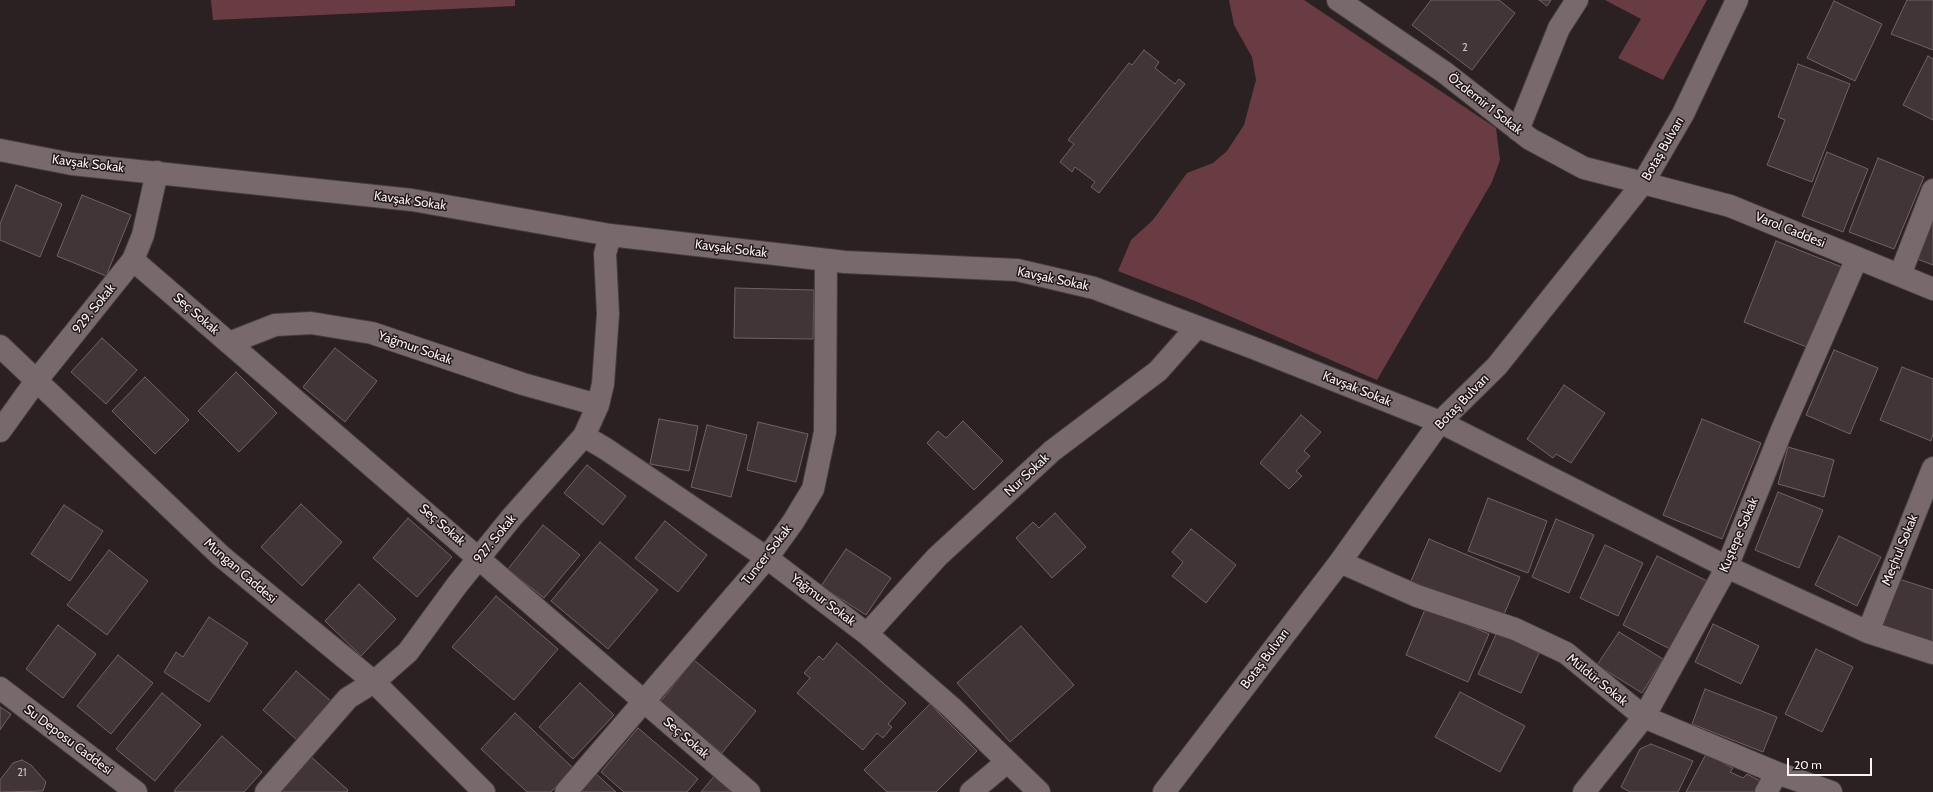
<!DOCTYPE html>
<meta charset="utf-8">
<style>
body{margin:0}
#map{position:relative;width:1933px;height:792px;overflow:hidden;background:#2b2022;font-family:Cabin,sans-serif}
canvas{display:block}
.scale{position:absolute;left:1787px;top:758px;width:85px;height:18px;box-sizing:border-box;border:2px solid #faf2f3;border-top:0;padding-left:5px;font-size:12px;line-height:14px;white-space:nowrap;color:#faf2f3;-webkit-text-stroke:3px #211718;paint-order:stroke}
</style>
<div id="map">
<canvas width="1933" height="792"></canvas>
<div class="scale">20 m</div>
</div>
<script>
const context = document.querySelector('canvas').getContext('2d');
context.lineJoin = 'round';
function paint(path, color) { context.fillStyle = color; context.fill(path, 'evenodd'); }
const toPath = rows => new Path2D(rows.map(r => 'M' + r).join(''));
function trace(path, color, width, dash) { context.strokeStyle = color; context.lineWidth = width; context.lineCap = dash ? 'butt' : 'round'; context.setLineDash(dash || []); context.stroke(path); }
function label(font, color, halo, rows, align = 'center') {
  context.font = font + ' Cabin,sans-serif'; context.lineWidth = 3; context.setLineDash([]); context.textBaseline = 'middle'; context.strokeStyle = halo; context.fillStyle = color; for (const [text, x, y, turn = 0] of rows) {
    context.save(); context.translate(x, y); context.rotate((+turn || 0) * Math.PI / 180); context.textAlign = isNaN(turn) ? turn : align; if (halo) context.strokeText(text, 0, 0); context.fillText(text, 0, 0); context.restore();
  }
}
paint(toPath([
 [211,0,515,0,515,6,213,20],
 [1229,0,1304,0,1496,128,1500,160,1492,182,1377,380,1195,301,1118,271,1131,240,1153,220,1187,173,1213,163,1227,151,1244,125,1256,80,1252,57,1234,25],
 [1605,0,1707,0,1663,80,1618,58,1641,19]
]), '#693c44');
const building = toPath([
 [1431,0,1499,0,1515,13,1472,70,1412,25,1431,0],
 [1539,0,1551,0,1547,6,1539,0],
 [1907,0,1933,0,1933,50,1891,34,1907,0],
 [1834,1,1882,24,1855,81,1807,58,1834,1],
 [1144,50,1159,62,1155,68,1175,84,1179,79,1185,84,1099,193,1091,187,1095,182,1075,167,1072,172,1060,162,1074,144,1068,140,1129,63,1132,65,1144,50],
 [1928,56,1933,59,1933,120,1903,105,1928,56],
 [1798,64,1850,84,1812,182,1767,165,1785,120,1778,117,1798,64],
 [1827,152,1868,169,1843,232,1802,216,1827,152],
 [1878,158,1924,177,1894,249,1849,232,1878,158],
 [16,185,62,204,40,257,0,240,0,224,16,185],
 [82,195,131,215,106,276,57,256,82,195],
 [1933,222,1933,265,1917,259,1933,222],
 [1776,241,1842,267,1809,348,1744,322,1776,241],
 [735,288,814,290,813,339,734,338,735,288],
 [102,338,137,370,106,404,71,372,102,338],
 [335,348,377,381,345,422,303,387,335,348],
 [1834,350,1878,368,1850,434,1806,415,1834,350],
 [1902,367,1933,379,1933,434,1931,441,1880,420,1902,367],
 [236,372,277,413,239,452,198,411,236,372],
 [145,377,189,420,155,454,112,411,145,377],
 [1564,385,1605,413,1571,463,1556,454,1553,458,1527,439,1564,385],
 [1301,415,1321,432,1304,451,1310,456,1296,471,1302,476,1289,489,1260,463,1301,415],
 [659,419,698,426,689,471,650,464,659,419],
 [1702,419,1761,443,1722,539,1663,515,1702,419],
 [963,421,1003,461,974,490,927,443,938,431,946,438,963,421],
 [758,422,808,434,796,482,747,470,758,422],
 [707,425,747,435,731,497,691,487,707,425],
 [1788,447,1834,460,1824,497,1778,484,1788,447],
 [587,465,626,496,603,525,564,493,587,465],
 [1778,492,1823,510,1799,568,1755,550,1778,492],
 [1488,498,1547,521,1528,573,1468,551,1488,498],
 [301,504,342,542,302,586,261,547,301,504],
 [64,505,103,531,70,581,31,554,64,505],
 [1055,513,1086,547,1052,578,1016,538,1033,522,1039,528,1055,513],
 [408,518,452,557,417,597,373,558,408,518],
 [1556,519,1594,535,1569,593,1532,577,1556,519],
 [665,521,707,555,678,592,635,558,665,521],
 [543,525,580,555,544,598,508,569,543,525],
 [1191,529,1236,565,1206,603,1172,576,1183,562,1172,552,1191,529],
 [1839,536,1881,557,1857,606,1815,585,1839,536],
 [1429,539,1520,577,1502,619,1411,581,1429,539],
 [600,542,658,590,608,649,551,601,600,542],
 [1605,545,1643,563,1618,616,1580,598,1605,545],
 [846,549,891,578,866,615,821,586,846,549],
 [109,550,148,581,107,635,67,605,109,550],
 [1657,556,1707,581,1672,650,1623,625,1657,556],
 [1899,579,1933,590,1933,643,1883,626,1899,579],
 [359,584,396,619,361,656,325,621,359,584],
 [496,596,558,649,514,700,452,647,496,596],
 [1426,607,1489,634,1468,682,1406,655,1426,607],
 [209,617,248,643,209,702,164,672,176,652,183,657,209,617],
 [1713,624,1759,646,1741,684,1695,662,1713,624],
 [58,625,96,654,63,698,26,669,58,625],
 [1021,626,1074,685,1010,742,957,683,1021,626],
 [1497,632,1540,651,1521,693,1478,674,1497,632],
 [1619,632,1663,659,1642,693,1597,665,1619,632],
 [837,643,906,703,888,724,892,727,883,738,877,733,863,750,797,693,810,678,804,673,819,656,823,660,837,643],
 [1816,649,1853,667,1822,732,1785,714,1816,649],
 [118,655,153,683,111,734,77,706,118,655],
 [694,660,756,711,722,753,660,702,694,660],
 [296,671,331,701,297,740,263,710,296,671],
 [580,683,614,715,573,759,539,727,580,683],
 [1705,689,1777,717,1763,752,1692,724,1705,689],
 [1460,692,1525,726,1500,772,1435,737,1460,692],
 [162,693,201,725,155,781,116,749,162,693],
 [930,704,977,751,936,792,887,792,864,770,930,704],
 [0,707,11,714,0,730,0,707],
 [515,713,573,768,551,792,527,792,481,749,515,713],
 [638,728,698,779,687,792,624,792,601,772,638,728],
 [222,736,262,772,244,792,176,792,174,791,222,736],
 [1651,744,1693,761,1678,792,1630,792,1621,787,1640,749,1651,744],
 [1706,754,1733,768,1730,772,1743,778,1747,774,1762,782,1757,792,1686,792,1706,754],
 [309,755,348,790,347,792,275,792,309,755],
 [22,760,31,765,46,782,43,791,0,792,0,780,13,763,22,760],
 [595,773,616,792,578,792,595,773],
 [716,774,738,792,701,792,716,774]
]);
paint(building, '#413537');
trace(building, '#716365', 1);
const minor = toPath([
 [1338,0,1444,72,1530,139,1584,168,1643,183],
 [0,150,72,164,412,200,610,235,845,262,1017,270,1094,288,1251,347,1440,422,1727,567,1868,632,1933,653],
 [133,260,749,792],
 [1900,275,1933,190],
 [229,343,275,325,311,323,372,333,523,384,598,405],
 [0,431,36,381,133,260,143,235,157,172],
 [584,436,606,449,767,558,867,634,951,707,1039,792],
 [1340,562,1417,596,1515,629,1566,653,1644,717,1777,773,1831,792],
 [1868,632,1933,468],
 [867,634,937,557,1052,451,1158,371,1197,327],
 [266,792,348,698,374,682,408,652,457,585,512,517,584,436,598,405,603,384,608,314,605,254,610,235],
 [566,792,767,558,793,522,813,489,825,432,826,260],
 [971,792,1007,762],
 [1584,792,1644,717,1727,567,1781,432,1857,258],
 [1766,792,1777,773]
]);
const tertiary = toPath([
 [1518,130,1559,28,1577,0],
 [1643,183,1730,206,1933,289],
 [0,346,221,556,374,682,484,792],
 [0,688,136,792],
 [1164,792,1340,562,1440,422,1497,366,1643,183,1683,114,1737,0]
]);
trace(minor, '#463d3e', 24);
trace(tertiary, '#463d3e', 24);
trace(minor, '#786a6c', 22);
trace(tertiary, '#786a6c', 22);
label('11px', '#ccc3c4', null, [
 ["2",1465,48],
 ["21",22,773]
]);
label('13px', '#faf2f3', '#211718', [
 ["Özdemir 1 Sokak",1485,104,38],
 ["Botaş Bulvarı",1663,149,-60],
 ["Kavşak Sokak",88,164,7],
 ["Kavşak Sokak",410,201,8],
 ["Varol Caddesi",1790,230,22],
 ["Kavşak Sokak",731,249,7],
 ["Kavşak Sokak",1053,279,12],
 ["929. Sokak",94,309,-51],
 ["Seç Sokak",196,314,41],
 ["Yağmur Sokak",415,348,19],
 ["Kavşak Sokak",1357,389,22],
 ["Botaş Bulvarı",1462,402,-46],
 ["Nur Sokak",1027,475,-43],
 ["Seç Sokak",442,525,41],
 ["Kuştepe Sokak",1739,535,-67],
 ["927. Sokak",495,539,-51],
 ["Meçhul Sokak",1900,550,-68],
 ["Tuncer Sokak",767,555,-52],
 ["Mungan Caddesi",240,571,41],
 ["Yağmur Sokak",823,600,37],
 ["Botaş Bulvarı",1265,659,-53],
 ["Müldür Sokak",1597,680,39],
 ["Seç Sokak",686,738,41],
 ["Su Deposu Caddesi",68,740,37]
]);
</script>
